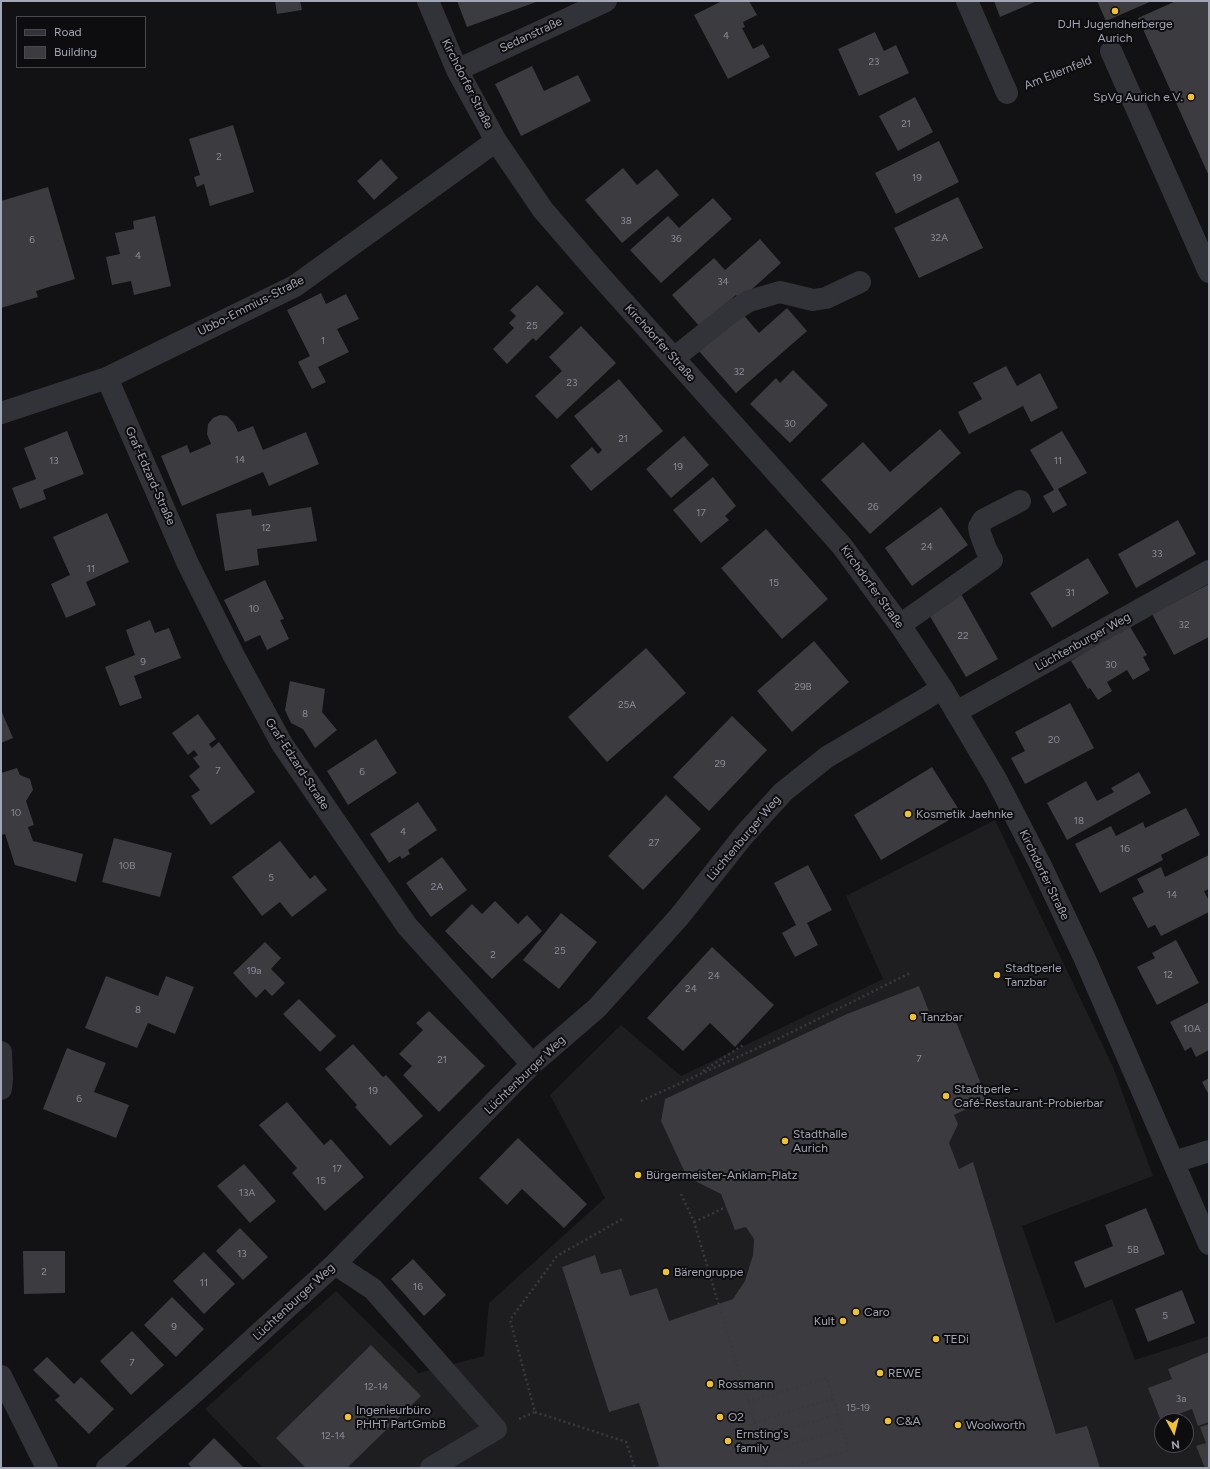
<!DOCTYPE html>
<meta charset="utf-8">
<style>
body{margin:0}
#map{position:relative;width:1210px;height:1469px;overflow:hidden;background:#121113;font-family:Figtree,sans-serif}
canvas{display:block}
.frame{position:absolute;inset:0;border:2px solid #a3a6b4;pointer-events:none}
.legend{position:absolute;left:16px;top:16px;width:130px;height:52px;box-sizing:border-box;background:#0d0c0e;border:1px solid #494a50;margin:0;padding:5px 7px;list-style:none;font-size:12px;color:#a3a6b4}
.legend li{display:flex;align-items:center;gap:8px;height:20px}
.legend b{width:20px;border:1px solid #494a50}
.north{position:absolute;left:1154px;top:1413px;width:40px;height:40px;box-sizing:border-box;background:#0d0c0e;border:1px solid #494a50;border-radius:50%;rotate:173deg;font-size:11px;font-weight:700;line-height:16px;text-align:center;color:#a3a6b4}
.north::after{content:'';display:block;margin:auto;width:14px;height:18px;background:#f0c32c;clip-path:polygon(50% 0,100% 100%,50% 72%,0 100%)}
</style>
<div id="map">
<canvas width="1210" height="1469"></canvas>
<div class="frame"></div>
<ul class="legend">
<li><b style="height:5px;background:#323338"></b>Road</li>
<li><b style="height:11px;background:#3c3b40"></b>Building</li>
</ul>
<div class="north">N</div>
</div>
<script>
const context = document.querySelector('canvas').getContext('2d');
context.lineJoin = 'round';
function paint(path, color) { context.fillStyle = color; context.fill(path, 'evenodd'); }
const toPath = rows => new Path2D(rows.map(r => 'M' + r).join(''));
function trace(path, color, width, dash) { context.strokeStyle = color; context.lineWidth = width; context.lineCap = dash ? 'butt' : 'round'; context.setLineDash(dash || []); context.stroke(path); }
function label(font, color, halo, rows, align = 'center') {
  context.font = font + ' Figtree,sans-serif'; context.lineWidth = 4; context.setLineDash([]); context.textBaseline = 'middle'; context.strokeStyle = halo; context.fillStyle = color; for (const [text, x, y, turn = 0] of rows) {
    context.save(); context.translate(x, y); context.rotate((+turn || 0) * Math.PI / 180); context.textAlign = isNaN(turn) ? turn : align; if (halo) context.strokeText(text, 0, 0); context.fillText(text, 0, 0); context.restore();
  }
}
paint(toPath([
 [995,820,1113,1067,1153,1176,1022,1226,1056,1323,1112,1299,1135,1360,1209,1336,1209,1468,263,1468,205,1409,336,1291,419,1373,484,1356,489,1303,605,1198,550,1095,621,1025,681,1076,883,979,846,896],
 [1162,1421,1186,1421,1186,1445,1162,1445]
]), '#1e1d20');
paint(toPath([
 [275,1,300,1,302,10,277,14],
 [457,1,539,1,467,27],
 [722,1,749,1,757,15,743,22,745,27,742,28,753,49,763,44,770,57,728,79,694,15],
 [994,1,1037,1,1000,17],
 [1097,1,1152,1,1106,21],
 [1176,1,1209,1,1209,176,1138,18],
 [875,32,884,51,896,45,909,73,859,96,838,49],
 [532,66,544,91,578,75,591,101,521,136,495,84],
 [915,97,933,132,898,151,879,116],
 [233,125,254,192,210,206,204,184,197,187,194,177,200,175,189,139],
 [939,141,959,182,896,214,875,173],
 [381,159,398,178,374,200,357,181],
 [623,168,637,185,657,169,679,195,622,243,585,200],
 [48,187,75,279,36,291,38,297,1,308,1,201],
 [958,197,983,248,919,278,894,228],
 [713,198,732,219,661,283,630,250,668,216,679,228],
 [155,216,171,286,134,295,131,281,112,285,106,257,120,254,115,233,134,229,133,221],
 [760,239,781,263,740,300,736,295,700,327,672,295,714,258,725,270],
 [537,285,564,313,536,341,533,338,507,364,493,349,514,328,509,323,516,316,510,310],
 [321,293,326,304,346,294,359,319,337,329,349,352,318,367,326,382,312,389,298,362,310,356,287,310],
 [787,308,807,331,736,393,698,350,741,312,759,333],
 [581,326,616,363,557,419,535,396,562,371,549,357],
 [1006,366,1017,386,1040,373,1058,408,1031,422,1023,406,969,434,958,412,982,399,973,383],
 [793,370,828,405,790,443,750,404,776,378,780,383],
 [619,379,663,431,591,491,570,466,592,447,598,454,602,450,574,416],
 [220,415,227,416,234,423,238,432,253,426,263,450,306,432,319,464,269,486,263,472,182,506,161,456,187,445,190,453,211,444,207,434,208,424,213,418],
 [940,429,961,453,870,534,821,480,863,442,890,472],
 [67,431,84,474,43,490,46,499,20,509,12,488,36,479,24,448],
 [1062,431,1087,473,1058,489,1067,505,1053,513,1043,496,1054,490,1030,450],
 [684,436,709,465,671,498,646,469],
 [713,477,736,506,725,516,729,520,701,543,673,510],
 [311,507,317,541,257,549,259,565,225,571,216,514,251,509,252,516],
 [941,507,968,545,912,586,885,548],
 [107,513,129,562,86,582,96,605,66,618,51,584,70,575,53,537],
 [1178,520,1196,554,1136,588,1118,554],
 [766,529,828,599,782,639,721,568],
 [1088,558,1109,593,1052,628,1030,593],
 [265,580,284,619,280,620,289,639,267,650,260,635,245,642,224,600],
 [1209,584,1209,637,1174,655,1152,614],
 [961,594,998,659,966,677,928,613],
 [150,620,155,633,169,628,181,658,134,676,142,698,120,706,105,667,135,655,126,630],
 [1129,625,1147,655,1143,657,1150,670,1133,680,1127,670,1107,682,1112,691,1098,700,1090,688,1088,689,1071,661],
 [814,641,849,682,792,732,757,691],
 [646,648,686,693,607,762,568,717],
 [290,681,325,689,322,712,337,730,315,748,303,729,291,723,285,710],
 [1070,703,1094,748,1025,784,1011,758,1025,751,1015,732],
 [1,710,13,738,1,743],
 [198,714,216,739,209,744,212,748,219,742,255,792,211,825,191,796,200,790,189,776,200,767,193,758,198,755,194,750,188,755,172,733],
 [732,716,767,750,709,811,673,777],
 [376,739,397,773,348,805,327,771],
 [932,767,961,813,881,860,854,815],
 [17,768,20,775,30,779,33,790,26,801,34,825,28,827,33,841,83,854,76,882,15,865,5,834,1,835,1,773],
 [1139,772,1151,793,1067,840,1047,803,1086,781,1097,801,1114,792,1111,788],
 [666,795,701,829,643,890,608,856],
 [418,802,437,830,408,850,410,854,402,859,400,856,389,863,370,834],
 [1186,808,1200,835,1161,855,1163,860,1100,893,1075,844,1111,826,1116,836,1143,822,1145,828],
 [114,838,172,853,160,897,102,882],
 [280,841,310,879,315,875,327,890,292,917,280,902,262,916,232,877],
 [1209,855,1209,889,1204,891,1209,901,1209,912,1161,936,1155,925,1148,928,1132,898,1144,892,1137,879,1161,867,1165,877],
 [442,857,467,890,431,917,406,883],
 [808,865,832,910,807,923,818,945,795,957,782,933,796,925,774,883],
 [495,901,518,924,527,915,542,931,492,979,445,931,472,904,482,914],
 [561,913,597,942,559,989,523,960],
 [1176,940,1199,983,1157,1005,1137,967,1155,958,1152,953],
 [265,942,281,958,271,969,285,983,272,996,265,989,256,998,233,973],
 [712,947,774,1005,735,1047,710,1023,683,1051,647,1018],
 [106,976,158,996,166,976,194,987,175,1034,148,1023,137,1048,85,1028],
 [919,986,932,1019,952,1012,987,1099,954,1115,958,1124,949,1143,959,1169,973,1162,1056,1434,1087,1426,1100,1468,653,1468,659,1466,639,1403,609,1412,562,1267,595,1255,601,1274,621,1269,630,1296,657,1288,669,1321,733,1299,745,1281,753,1255,754,1239,746,1227,735,1230,721,1194,687,1177,661,1121,665,1099,847,1014],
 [299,999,336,1036,320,1052,283,1014],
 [1209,1002,1209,1050,1196,1057,1191,1047,1185,1051,1170,1022],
 [429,1011,485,1066,439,1112,403,1075,412,1066,399,1054,423,1030,416,1023],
 [353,1044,383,1077,386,1075,423,1116,390,1146,355,1107,357,1105,325,1069],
 [67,1048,106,1063,94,1092,129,1105,116,1138,43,1109],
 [1209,1078,1209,1095,1202,1082],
 [287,1102,324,1145,331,1139,364,1177,325,1211,292,1173,297,1168,259,1125],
 [518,1138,587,1204,564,1228,522,1189,507,1205,479,1178],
 [244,1164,276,1201,250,1223,217,1186],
 [1146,1208,1165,1254,1085,1288,1074,1262,1113,1246,1105,1225],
 [240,1228,268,1257,243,1280,216,1251],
 [23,1251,65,1251,65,1293,24,1294],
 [204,1252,235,1284,204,1314,173,1281],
 [413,1259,446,1295,424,1316,391,1279],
 [1182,1290,1195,1323,1148,1342,1135,1309],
 [172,1297,204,1329,176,1357,144,1325],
 [132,1331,164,1365,131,1395,100,1361],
 [371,1345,421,1396,347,1468,306,1468,276,1438],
 [1209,1352,1209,1422,1198,1426,1192,1409,1161,1421,1148,1388,1172,1379,1168,1369],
 [47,1357,74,1384,81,1377,114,1409,89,1434,55,1400,60,1396,33,1370],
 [1209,1424,1209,1468,1205,1468,1196,1446,1206,1443,1200,1427],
 [214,1438,244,1468,192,1468,188,1464]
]), '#3c3b40');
trace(toPath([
 [1030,84,1088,60],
 [703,1071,743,1045],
 [641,1101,782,1037,912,972],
 [681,1194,694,1222,768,1468],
 [694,1222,726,1207],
 [748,1402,827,1378,849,1450,788,1468],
 [535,1412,626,1442,635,1468],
 [519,1419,535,1412,510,1320,557,1256,624,1218],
 [754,1422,833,1399],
 [788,1429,838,1414],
 [752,1436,758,1434],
 [763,1453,842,1429]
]), '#383a3f', 2.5, [2, 3]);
trace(toPath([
 [428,1,457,70,496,141,543,210,594,269,842,546,900,625,942,688,996,779,1041,866,1084,957,1209,1244],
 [967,1,1007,93],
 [1111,51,1209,272],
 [457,70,606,1],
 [674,358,733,311,749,301,780,292,813,300,826,298,860,282],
 [107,378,188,564,234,656,282,744,407,926,532,1064],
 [1,413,107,378,295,286,496,141],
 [900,625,992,560,986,549,980,533,979,527,983,520,1020,501],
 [956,712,1209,571],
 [1,1052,2,1079,1,1089],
 [1174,1162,1209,1151],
 [335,1264,373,1289,496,1429,431,1468],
 [1,1376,47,1468],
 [107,1468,196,1391,335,1264,532,1064,597,1008,679,917,744,835,783,792,827,757,925,699,942,688]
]), '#323338', 22);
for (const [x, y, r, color] of [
 [1115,11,4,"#f0c32c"],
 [1191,97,4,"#f0c32c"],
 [908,814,4,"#f0c32c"],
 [997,975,4,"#f0c32c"],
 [913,1017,4,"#f0c32c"],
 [946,1096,4,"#f0c32c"],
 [785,1141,4,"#f0c32c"],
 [638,1175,4,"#f0c32c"],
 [666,1272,4,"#f0c32c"],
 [856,1312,4,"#f0c32c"],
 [843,1321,4,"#f0c32c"],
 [936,1339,4,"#f0c32c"],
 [880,1373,4,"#f0c32c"],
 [710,1384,4,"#f0c32c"],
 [348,1417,4,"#f0c32c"],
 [720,1417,4,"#f0c32c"],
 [888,1421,4,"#f0c32c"],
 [958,1425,4,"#f0c32c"],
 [728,1441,4,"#f0c32c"]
]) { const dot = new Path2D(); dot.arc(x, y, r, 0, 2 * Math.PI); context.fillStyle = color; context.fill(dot); trace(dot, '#0d0c0e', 1.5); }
label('10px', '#898b97', null, [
 ["4",726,36],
 ["23",874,62],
 ["21",906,124],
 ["2",219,157],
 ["19",917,178],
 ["38",626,221],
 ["32A",939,238],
 ["36",676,239],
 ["6",32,240],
 ["4",138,256],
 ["34",723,282],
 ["25",532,326],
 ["1",323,341],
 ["32",739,372],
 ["23",572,383],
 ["30",790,424],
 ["21",623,439],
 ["14",240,460],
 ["13",54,461],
 ["11",1058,461],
 ["19",678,467],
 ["26",873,507],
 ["17",701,513],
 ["12",266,528],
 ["24",927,547],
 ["33",1157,554],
 ["11",91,569],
 ["15",774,583],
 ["31",1070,593],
 ["10",254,609],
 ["32",1184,625],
 ["22",963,636],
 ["9",143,662],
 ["30",1111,665],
 ["29B",803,687],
 ["25A",627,705],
 ["8",305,714],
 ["20",1054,740],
 ["29",720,764],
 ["7",218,771],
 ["6",362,772],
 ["10",16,813],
 ["18",1079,821],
 ["4",403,832],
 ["27",654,843],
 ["16",1125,849],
 ["10B",127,866],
 ["5",271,878],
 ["2A",437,887],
 ["14",1172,895],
 ["25",560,951],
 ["2",493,955],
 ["19a",254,971],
 ["12",1168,975],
 ["24",714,976],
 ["24",691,989],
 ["8",138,1010],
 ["10A",1192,1029],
 ["7",919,1059],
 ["21",442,1060],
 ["19",373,1091],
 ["6",79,1099],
 ["17",337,1169],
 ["15",321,1181],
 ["13A",247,1193],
 ["5B",1133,1250],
 ["13",242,1254],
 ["2",44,1272],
 ["11",204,1283],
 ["16",418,1287],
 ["5",1165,1316],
 ["9",174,1327],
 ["7",132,1363],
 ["12-14",376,1387],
 ["3a",1181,1399],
 ["15-19",858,1408],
 ["12-14",333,1436]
]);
label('12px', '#a3a6b4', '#0d0c0e', [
 ["DJH Jugendherberge",1115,24,"center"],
 ["Aurich",1115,38,"center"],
 ["SpVg Aurich e.V.",1183,97,"right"],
 ["Kosmetik Jaehnke",916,814],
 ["Stadtperle",1005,968],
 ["Tanzbar",1005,982],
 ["Tanzbar",921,1017],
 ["Stadtperle -",954,1089],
 ["Café-Restaurant-Probierbar",954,1103],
 ["Stadthalle",793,1134],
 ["Aurich",793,1148],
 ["Bürgermeister-Anklam-Platz",646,1175],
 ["Bärengruppe",674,1272],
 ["Caro",864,1312],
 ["Kult",835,1321,"right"],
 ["TEDi",944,1339],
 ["REWE",888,1373],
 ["Rossmann",718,1384],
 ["Ingenieurbüro",356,1410],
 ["PHHT PartGmbB",356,1424],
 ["O2",728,1417],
 ["C&A",896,1421],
 ["Woolworth",966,1425],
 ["Ernsting's",736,1434],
 ["family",736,1448]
], 'left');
label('12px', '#a3a6b4', '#0d0c0e', [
 ["Sedanstraße",531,35,-25],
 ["Am Ellernfeld",1058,73,-22],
 ["Kirchdorfer Straße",467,84,63],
 ["Ubbo-Emmius-Straße",251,306,-27],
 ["Kirchdorfer Straße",660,343,48],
 ["Graf-Edzard-Straße",150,476,66],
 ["Kirchdorfer Straße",872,587,54],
 ["Lüchtenburger Weg",1083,642,-29],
 ["Graf-Edzard-Straße",297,764,57],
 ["Lüchtenburger Weg",744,838,-50],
 ["Kirchdorfer Straße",1044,875,64],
 ["Lüchtenburger Weg",525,1075,-44],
 ["Lüchtenburger Weg",294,1302,-43]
]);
</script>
